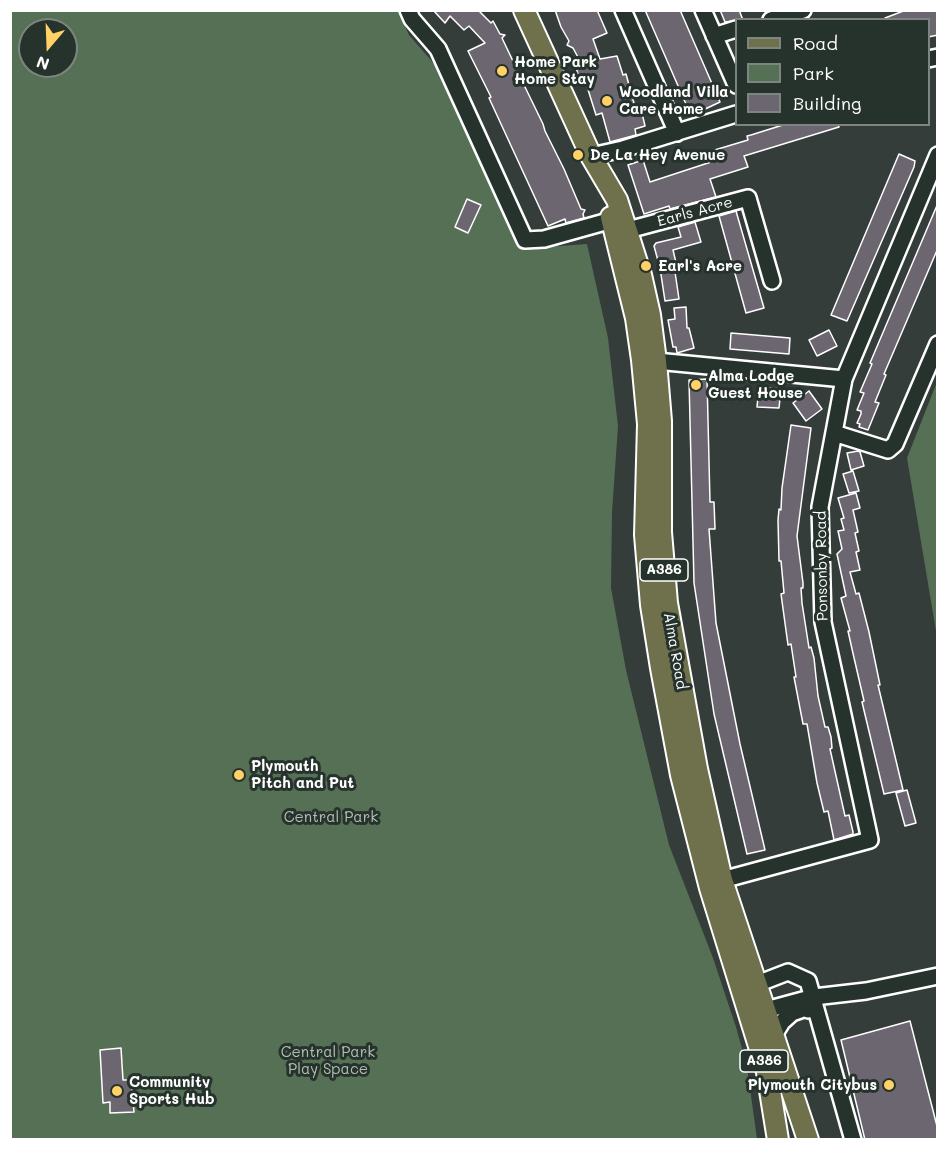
<!DOCTYPE html>
<style>
body{margin:0}
#map{position:relative;width:948px;height:1150px;overflow:hidden;background:#343d3a;font-family:Mali,sans-serif}
canvas{display:block}
.frame{position:absolute;inset:0;border:12px solid #fff;pointer-events:none}
.legend{position:absolute;left:735px;top:18px;width:195px;height:108px;box-sizing:border-box;background:#26332d;border:2px solid #7d8581;margin:0;padding:8px 10px;list-style:none;font-size:18px;color:#fff}
.legend li{display:flex;align-items:center;gap:12px;height:30px}
.legend b{width:30px;border:2px solid #7d8581}
.north{position:absolute;left:18px;top:18px;width:60px;height:60px;box-sizing:border-box;background:#26332d;border:2px solid #7d8581;border-radius:50%;rotate:199deg;font-size:16px;font-weight:700;line-height:24px;text-align:center;color:#fff}
.north::after{content:'';display:block;margin:auto;width:21px;height:27px;background:#ffd166;clip-path:polygon(50% 0,100% 100%,50% 72%,0 100%)}
</style>
<div id="map">
<canvas width="948" height="1150"></canvas>
<div class="frame"></div>
<ul class="legend">
<li><b style="height:8px;background:#6e714b"></b>Road</li>
<li><b style="height:16px;background:#567056"></b>Park</li>
<li><b style="height:16px;background:#6c6670"></b>Building</li>
</ul>
<div class="north">N</div>
</div>
<script>
const context = document.querySelector('canvas').getContext('2d');
context.lineJoin = 'round';
function paint(path, color) { context.fillStyle = color; context.fill(path, 'evenodd'); }
const toPath = rows => new Path2D(rows.map(r => 'M' + r).join(''));
function trace(path, color, width, dash) { context.strokeStyle = color; context.lineWidth = width; context.lineCap = dash ? 'butt' : 'round'; context.setLineDash(dash || []); context.stroke(path); }
function label(font, color, halo, rows, align = 'center') {
  context.font = font + ' Mali,sans-serif'; context.lineWidth = 6; context.setLineDash([]); context.textBaseline = 'middle'; context.strokeStyle = halo; context.fillStyle = color; for (const [text, x, y, turn = 0] of rows) {
    context.save(); context.translate(x, y); context.rotate((+turn || 0) * Math.PI / 180); context.textAlign = isNaN(turn) ? turn : align; if (halo) context.strokeText(text, 0, 0); context.fillText(text, 0, 0); context.restore();
  }
}
paint(toPath([
 [10,11,398,11,409,35,436,66,510,228,534,248,587,244,608,338,618,426,612,512,611,588,626,670,669,845,713,958,736,1027,747,1067,757,1139,11,1139],
 [30,30,66,30,66,66,30,66],
 [937,382,937,637,907,458]
]), '#567056');
const building = toPath([
 [433,10,478,10,491,23,493,21,500,34,505,35,502,38,522,80,526,81,524,85,543,124,545,131,564,169,581,209,585,210,583,214,584,218,566,223,565,219,548,226,489,98,491,97,468,51,485,43,469,26,464,30,450,16,445,23,433,10],
 [555,10,597,10,607,33,593,39,600,59,617,56,623,75,626,74,637,114,642,113,645,126,635,129,636,135,610,142,602,113,596,115,585,80,580,82,576,67,580,61,573,48,567,45,569,41,561,27,555,10],
 [645,10,680,10,720,102,703,110,702,105,689,111,645,10],
 [720,10,739,10,743,20,725,22,720,10],
 [906,10,938,10,938,35,928,37,928,20,885,20,885,18,906,10],
 [786,124,838,124,839,127,744,156,748,167,710,179,716,197,670,209,669,206,644,214,628,165,643,160,650,182,711,162,708,152,748,140,747,136,751,135,786,124],
 [899,154,915,161,914,167,847,321,831,315,899,154],
 [467,199,481,205,468,233,455,227,467,199],
 [938,203,938,248,884,374,886,375,875,402,879,403,868,430,859,427,860,424,857,423,861,414,861,411,857,410,864,393,860,392,872,364,870,363,938,203],
 [736,211,764,308,746,313,719,216,736,211],
 [695,222,701,242,673,250,678,271,675,272,679,299,665,301,660,268,654,246,656,243,681,237,678,227,695,222],
 [686,307,687,328,689,328,694,348,677,353,676,347,673,347,668,320,675,319,674,308,686,307],
 [829,330,837,346,817,356,809,340,829,330],
 [731,333,790,338,789,354,730,349,731,333],
 [707,379,710,502,714,502,715,529,709,529,716,623,740,744,765,850,747,854,714,714,694,583,689,380,707,379],
 [759,387,781,389,779,408,757,407,759,387],
 [809,391,822,409,806,421,793,403,809,391],
 [791,425,811,428,797,536,803,583,803,588,801,588,802,603,809,648,811,647,814,658,818,696,825,727,828,727,831,737,832,748,830,749,845,816,849,815,853,832,853,834,834,840,828,811,824,812,817,783,807,724,803,724,794,677,796,677,791,644,788,645,781,594,784,593,781,561,779,561,778,520,779,509,781,510,782,488,791,425],
 [858,451,860,452,864,466,851,470,847,453,858,451],
 [853,471,859,491,849,493,843,474,853,471],
 [856,493,860,508,853,510,858,532,855,533,859,551,856,552,860,570,850,572,856,594,859,593,869,632,880,685,878,685,903,790,884,794,862,702,864,701,852,649,848,631,850,631,841,598,846,596,837,554,842,549,838,531,844,530,841,519,844,518,838,498,856,493],
 [907,790,916,823,905,826,896,793,907,790],
 [910,1021,938,1130,938,1140,865,1140,841,1040,910,1021],
 [121,1048,123,1080,131,1080,134,1112,110,1113,110,1102,103,1103,100,1050,121,1048]
]);
paint(building, '#6c6670');
trace(building, '#fff', 1.5);
const minor = toPath([
 [408,10,412,19,438,49,525,240,544,239,612,220],
 [623,10,677,133],
 [703,10,736,85],
 [771,20,803,10],
 [714,36,736,29],
 [928,59,938,57],
 [591,156,623,149,736,114],
 [628,230,748,198,772,281],
 [656,361,844,379],
 [834,433,888,450,895,444,938,344],
 [722,880,870,840,823,622,820,507,844,379,938,155],
 [746,985,757,984,788,972,808,981,853,1140],
 [757,1017,766,1010,814,997,866,991,938,976],
 [774,1035,782,1022,792,1013,806,1008,808,1010]
]);
const major = toPath([
 [524,10,591,156,617,200,641,275,650,315,656,361,661,421,661,532,667,603,697,769,722,880,808,1140],
 [611,217,636,318,642,360,648,424,645,535,651,605,661,668,681,775,710,888,767,1072,778,1140]
]);
trace(minor, '#fff', 20);
trace(major, '#fff', 24);
trace(minor, '#26332d', 15);
trace(major, '#6e714b', 20);
for (const [x, y, r, color] of [
 [502,71,6,"#ffd166"],
 [607,101,6,"#ffd166"],
 [578,155,6,"#ffd166"],
 [646,266,6,"#ffd166"],
 [696,385,6,"#ffd166"],
 [239,775,6,"#ffd166"],
 [889,1085,6,"#ffd166"],
 [117,1091,6,"#ffd166"]
]) { const dot = new Path2D(); dot.arc(x, y, r, 0, 2 * Math.PI); context.fillStyle = color; context.fill(dot); trace(dot, '#26332d', 2); }
for (const [x, y, w] of [
 [664,570,48],
 [764,1061,48]
]) { const box = new Path2D(); box.roundRect(x - w / 2, y - 11, w, 22, 4.5); context.fillStyle = '#26332d'; context.fill(box); trace(box, '#fff', 1.5); }
label('bold 14px', '#fff', null, [
 ["A386",664,570],
 ["A386",764,1061]
]);
label('bold 15px', '#fff', '#26332d', [
 ["Home Park",514,62],
 ["Home Stay",514,79],
 ["Woodland Villa",619,92],
 ["Care Home",619,109],
 ["De La Hey Avenue",590,155],
 ["Earl's Acre",658,266],
 ["Alma Lodge",708,376],
 ["Guest House",708,393],
 ["Plymouth",251,766],
 ["Pitch and Put",251,783],
 ["Community",129,1082],
 ["Sports Hub",129,1099],
 ["Plymouth Citybus",877,1085,"right"]
], 'left');
label('15px', '#fff', '#26332d', [
 ["Earls Acre",695,212,-15],
 ["Ponsonby Road",822,566,-91],
 ["Alma Road",675,651,80]
]);
label('15px', '#b3bfb3', '#26332d', [
 ["Central Park",331,817],
 ["Central Park",328,1052],
 ["Play Space",328,1069]
]);
</script>
